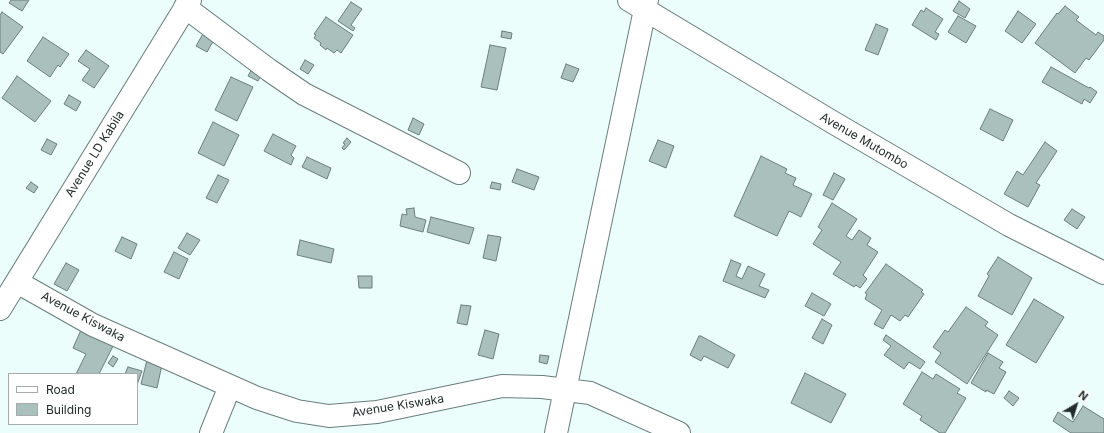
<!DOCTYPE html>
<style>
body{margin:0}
#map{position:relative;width:1104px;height:433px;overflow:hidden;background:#ecfefc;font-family:Inter,sans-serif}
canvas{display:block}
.legend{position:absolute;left:8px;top:373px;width:130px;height:52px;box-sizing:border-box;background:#fff;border:1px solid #a7abaa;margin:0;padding:5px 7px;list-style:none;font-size:12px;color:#232c2b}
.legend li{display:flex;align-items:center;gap:8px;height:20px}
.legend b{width:20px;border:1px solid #a7abaa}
.north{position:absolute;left:1056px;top:385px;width:40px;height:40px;-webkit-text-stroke:3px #fff;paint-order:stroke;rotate:38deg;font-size:11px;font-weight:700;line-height:16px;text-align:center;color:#232c2b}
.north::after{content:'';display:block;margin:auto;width:14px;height:18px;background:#232c2b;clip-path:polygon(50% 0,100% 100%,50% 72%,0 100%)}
</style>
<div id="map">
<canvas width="1104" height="433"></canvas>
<ul class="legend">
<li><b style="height:5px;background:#fff"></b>Road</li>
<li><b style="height:11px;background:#aac0bd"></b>Building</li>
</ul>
<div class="north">N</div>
</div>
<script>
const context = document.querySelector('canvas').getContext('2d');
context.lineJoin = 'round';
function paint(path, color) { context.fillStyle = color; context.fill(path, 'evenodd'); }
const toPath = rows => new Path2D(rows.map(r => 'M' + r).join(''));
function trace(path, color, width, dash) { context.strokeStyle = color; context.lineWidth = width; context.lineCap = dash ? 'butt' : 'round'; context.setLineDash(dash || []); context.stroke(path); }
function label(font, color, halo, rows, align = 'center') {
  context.font = font + ' Inter,sans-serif'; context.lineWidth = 3; context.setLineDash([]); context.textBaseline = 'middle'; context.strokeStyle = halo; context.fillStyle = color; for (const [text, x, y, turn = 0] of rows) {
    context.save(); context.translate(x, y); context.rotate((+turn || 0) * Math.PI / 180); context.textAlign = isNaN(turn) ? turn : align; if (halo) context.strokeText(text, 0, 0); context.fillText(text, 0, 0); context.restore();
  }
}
const building = toPath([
 [11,0,29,0,22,11,9,3,11,0],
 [959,1,970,9,965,18,953,11,959,1],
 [351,2,362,9,351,25,355,28,353,31,338,21,351,2],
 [1065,6,1079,17,1076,20,1096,35,1098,32,1104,36,1104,40,1089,60,1086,58,1075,73,1035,43,1057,13,1058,14,1065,6],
 [926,8,943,19,935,32,939,34,936,40,912,25,921,10,924,12,926,8],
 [1018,11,1036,24,1022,43,1005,31,1018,11],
 [2,12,23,27,3,54,0,52,0,15,2,12],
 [958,16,976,26,966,43,948,32,958,16],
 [326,17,353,35,341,53,337,50,334,53,327,48,326,50,320,45,321,43,314,38,316,35,314,34,326,17],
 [876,24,888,29,878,55,865,50,876,24],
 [502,31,512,33,511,39,501,37,502,31],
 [204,32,215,38,207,52,196,46,204,32],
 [43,37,69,54,60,67,58,65,50,77,27,61,43,37],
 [490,45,506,48,497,90,481,87,490,45],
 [86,50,109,66,94,88,82,80,90,69,78,61,86,50],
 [305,60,314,65,308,74,300,69,305,60],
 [566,64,579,69,573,82,561,78,566,64],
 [254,65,263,71,258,81,248,76,254,65],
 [1051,67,1089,88,1090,87,1097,92,1090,103,1084,99,1082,104,1042,82,1051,67],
 [17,76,51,101,35,122,2,98,17,76],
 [231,77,253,87,237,121,215,110,231,77],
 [69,95,81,102,76,111,64,104,69,95],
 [990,109,1013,120,1003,141,980,129,990,109],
 [413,118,424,124,419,135,408,130,413,118],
 [213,122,239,135,224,166,198,153,213,122],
 [273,134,296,146,291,155,294,158,291,165,264,151,273,134],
 [347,138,351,142,344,150,342,148,345,144,343,143,347,138],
 [47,139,57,144,51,155,41,150,47,139],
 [658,140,674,146,666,168,649,161,658,140],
 [1045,142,1057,151,1036,183,1040,185,1028,207,1004,194,1017,171,1023,175,1045,142],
 [761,156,787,169,785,173,796,178,793,185,812,194,801,217,789,211,777,236,734,216,761,156],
 [307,157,331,168,327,179,302,167,307,157],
 [517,169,539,177,534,190,512,182,517,169],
 [834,173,845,179,833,200,823,195,834,173],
 [218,175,229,180,217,203,206,198,218,175],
 [31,182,38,187,34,193,26,188,31,182],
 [492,182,501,184,500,190,490,188,492,182],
 [832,203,857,219,846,236,852,240,859,230,871,238,867,245,878,252,863,275,867,279,860,288,856,285,854,287,833,274,841,262,813,244,822,230,818,227,832,203],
 [414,208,415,217,426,220,423,232,400,226,402,214,407,215,406,209,414,208],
 [1072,209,1085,217,1077,229,1064,220,1072,209],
 [431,217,474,228,469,244,427,232,431,217],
 [187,233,200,240,190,255,178,248,187,233],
 [488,235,501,237,496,261,483,258,488,235],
 [122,237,137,244,131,259,115,251,122,237],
 [300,240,334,249,331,263,297,255,300,240],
 [174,252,188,259,179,279,164,272,174,252],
 [998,257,1032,278,1012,315,978,296,989,276,987,274,998,257],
 [731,260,741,264,736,276,742,279,748,266,765,274,759,286,769,290,765,298,723,281,731,260],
 [66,263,79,270,67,291,54,284,66,263],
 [886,264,923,290,921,292,924,294,908,317,905,315,900,321,891,315,883,329,874,324,882,310,865,299,867,294,865,293,886,264],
 [358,276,372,276,372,288,359,288,358,276],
 [812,293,831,304,824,316,805,306,812,293],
 [1034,299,1064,317,1036,363,1006,345,1034,299],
 [461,305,471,306,467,325,457,323,461,305],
 [966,307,988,322,985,326,998,335,967,384,935,362,941,353,933,347,945,330,948,332,966,307],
 [822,319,832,325,823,344,812,338,822,319],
 [81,330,113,346,99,374,76,374,86,354,73,348,81,330],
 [485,330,499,334,493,359,478,355,485,330],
 [886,335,924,361,925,362,920,369,909,362,904,369,884,355,891,346,883,340,886,335],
 [699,336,701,336,735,355,728,368,704,356,701,361,690,355,699,336],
 [988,353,1003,362,999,368,1006,372,994,394,986,390,986,392,971,383,988,353],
 [540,355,549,356,547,364,539,362,540,355],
 [113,356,118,359,113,367,108,363,113,356],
 [148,356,163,360,157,388,141,384,148,356],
 [128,367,142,371,137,385,137,374,125,374,128,367],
 [922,372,933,379,936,374,960,389,957,393,966,398,945,433,940,433,920,420,922,416,903,404,922,372],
 [805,373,846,394,831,423,791,403,805,373],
 [1009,391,1019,398,1013,406,1004,398,1009,391],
 [1083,406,1104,419,1104,433,1071,433,1053,421,1058,412,1073,422,1083,406]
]);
paint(building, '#aac0bd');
trace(building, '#6a7f7c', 1);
const minor = toPath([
 [629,0,834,123,1009,225,1104,273],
 [185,7,269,70,304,94,459,173],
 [17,282,93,325,257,398,297,411,329,416,377,412,502,386,542,387,590,393,679,433],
 [0,309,190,0],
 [211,433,230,386],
 [556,433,647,0]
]);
trace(minor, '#697e7b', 24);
trace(minor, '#fff', 22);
label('12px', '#232c2b', '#fff', [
 ["Avenue Mutombo",864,141,30],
 ["Avenue LD Kabila",95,154,-58],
 ["Avenue Kiswaka",83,317,28],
 ["Avenue Kiswaka",398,406,-9]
]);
</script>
